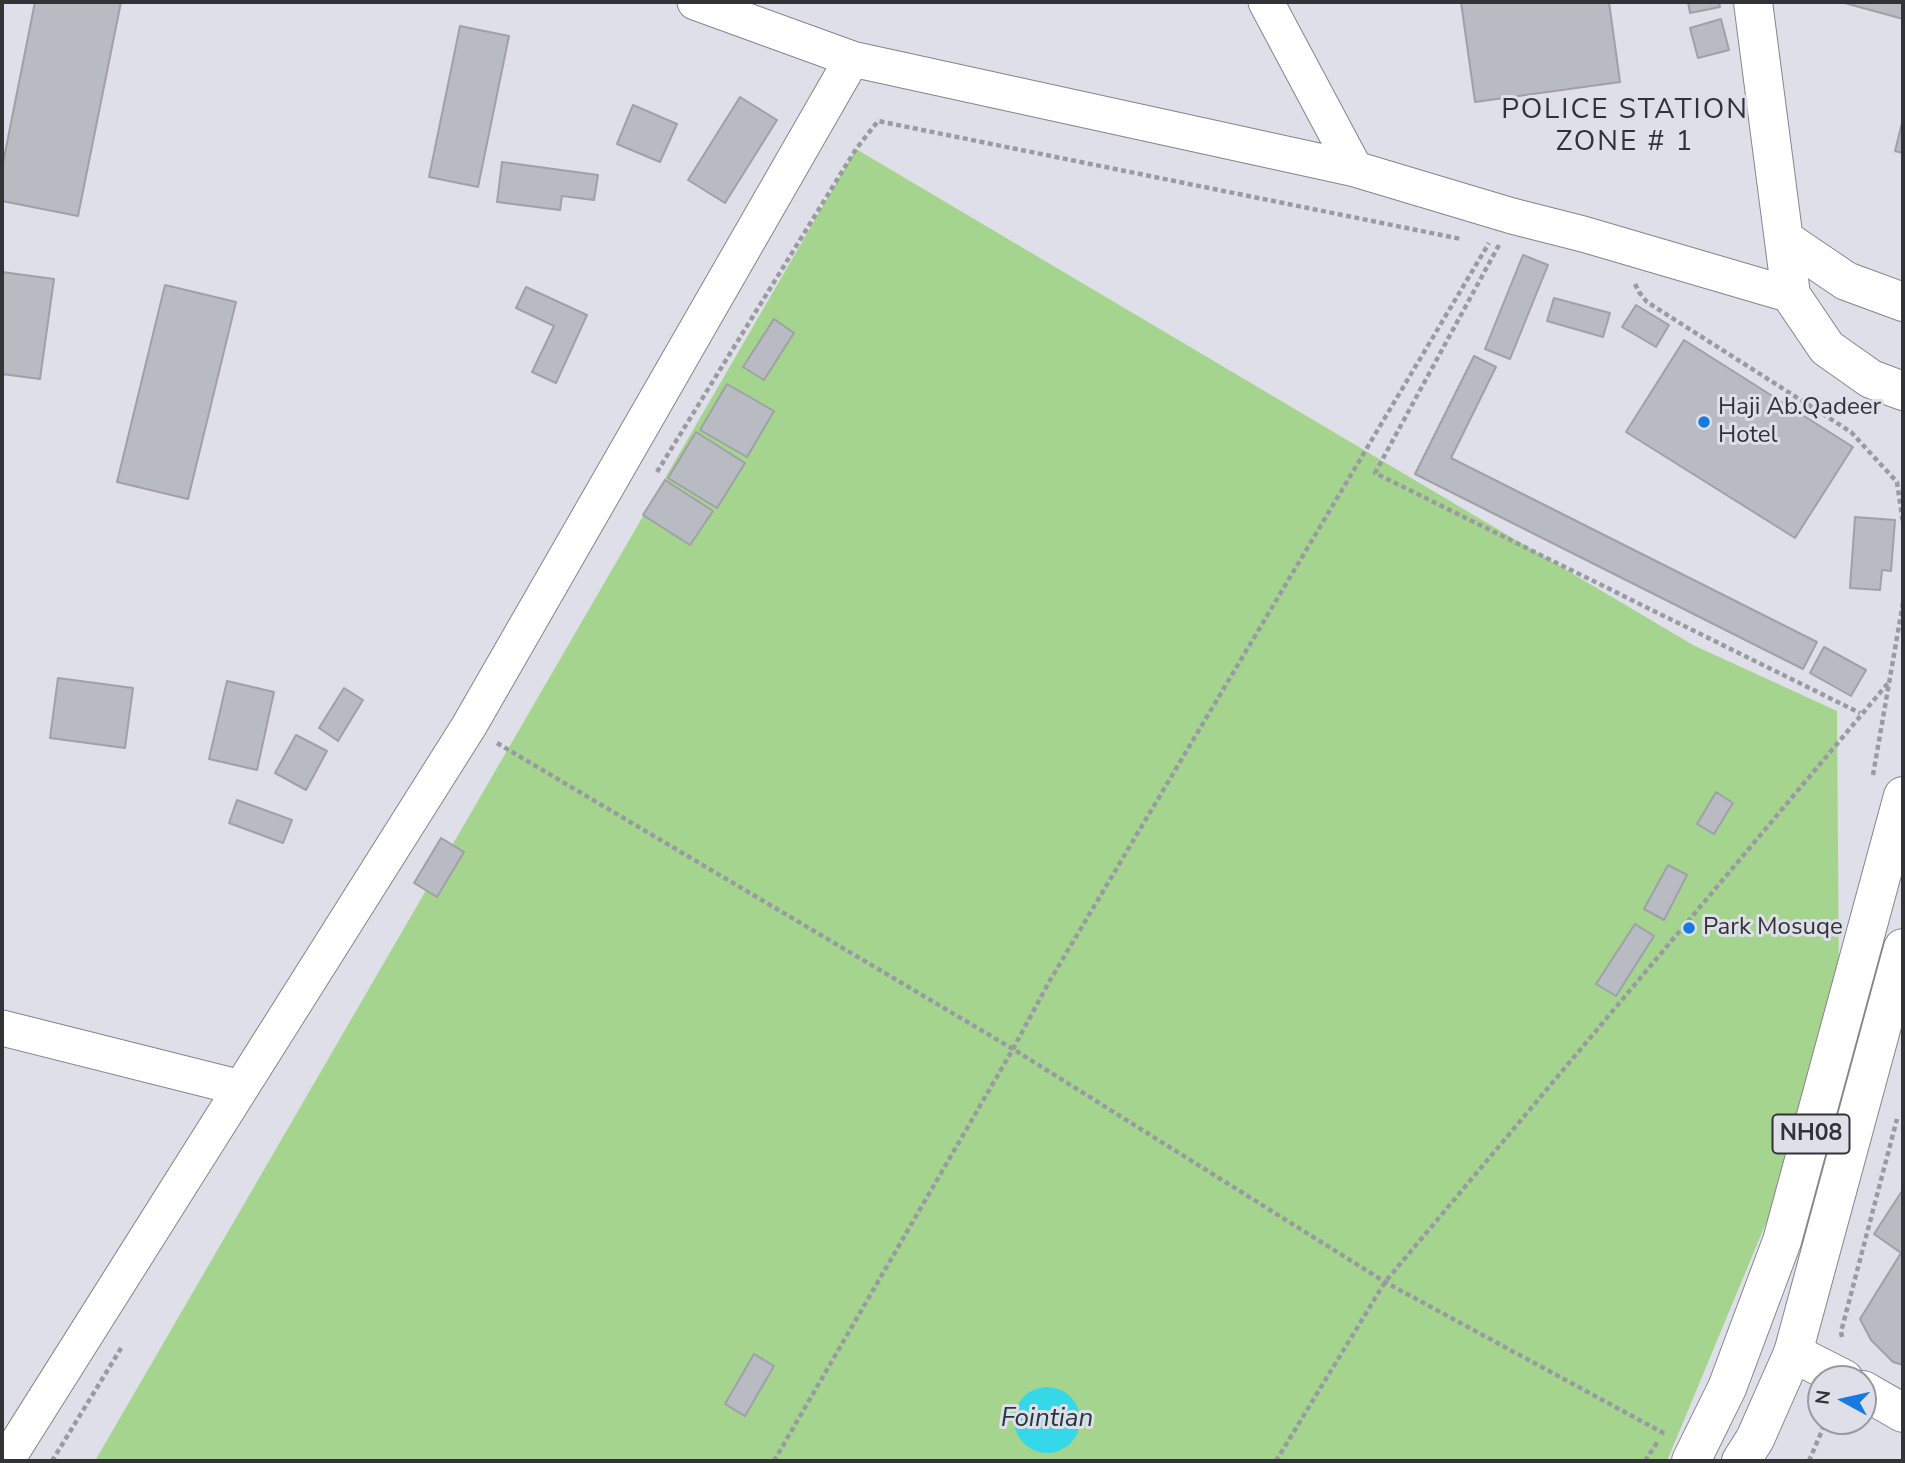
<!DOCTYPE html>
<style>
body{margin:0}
#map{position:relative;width:1905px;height:1463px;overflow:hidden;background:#dedfe8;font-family:"Nunito Sans",sans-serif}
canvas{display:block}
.frame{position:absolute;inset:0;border:4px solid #323336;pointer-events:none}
.north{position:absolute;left:1807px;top:1365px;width:70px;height:70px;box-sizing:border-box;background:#dedfe8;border:2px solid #999aa1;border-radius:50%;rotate:278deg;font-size:19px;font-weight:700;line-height:28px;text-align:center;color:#323336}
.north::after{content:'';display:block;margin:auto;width:24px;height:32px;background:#167ae2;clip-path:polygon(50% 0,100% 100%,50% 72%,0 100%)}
</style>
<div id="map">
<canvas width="1905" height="1463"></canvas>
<div class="frame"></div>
<div class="north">N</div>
</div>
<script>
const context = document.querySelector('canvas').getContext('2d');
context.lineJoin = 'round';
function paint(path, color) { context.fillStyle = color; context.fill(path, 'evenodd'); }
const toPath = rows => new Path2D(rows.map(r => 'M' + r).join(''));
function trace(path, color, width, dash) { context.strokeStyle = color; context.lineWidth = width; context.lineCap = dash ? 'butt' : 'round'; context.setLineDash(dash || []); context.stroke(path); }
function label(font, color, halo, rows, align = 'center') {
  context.font = font + ' "Nunito Sans",sans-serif'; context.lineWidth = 6; context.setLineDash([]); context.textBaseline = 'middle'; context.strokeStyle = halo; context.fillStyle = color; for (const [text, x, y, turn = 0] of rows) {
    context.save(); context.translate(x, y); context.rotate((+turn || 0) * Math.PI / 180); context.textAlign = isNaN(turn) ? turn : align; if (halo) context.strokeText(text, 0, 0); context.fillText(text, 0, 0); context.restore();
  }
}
paint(toPath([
 [856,149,1693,645,1837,711,1839,987,1780,1189,1667,1461,95,1461]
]), '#a5d48e');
paint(toPath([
 '1014 1420a33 33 0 1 1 66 0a33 33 0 1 1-66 0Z'
]), '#35d8e8');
const building = toPath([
 [35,2,121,2,78,216,2,201,2,168,35,2],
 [1461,2,1609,2,1620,82,1475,102,1461,2],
 [1688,2,1719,2,1720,7,1690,13,1688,2],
 [1841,2,1903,2,1903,19,1841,2],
 [1721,19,1729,50,1698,58,1690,28,1721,19],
 [460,26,509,36,478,187,429,177,460,26],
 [740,97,777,120,725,203,688,180,740,97],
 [633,105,677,124,660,162,617,144,633,105],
 [1903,119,1903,153,1895,151,1903,119],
 [502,162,598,175,594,200,562,196,560,210,497,202,502,162],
 [1523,255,1548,265,1510,359,1485,349,1523,255],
 [2,272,54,279,40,379,2,374,2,272],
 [165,285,236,302,188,499,117,482,165,285],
 [526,287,587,315,556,383,532,372,554,326,516,308,526,287],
 [1554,298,1610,313,1603,337,1547,321,1554,298],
 [1636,305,1669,325,1656,347,1622,327,1636,305],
 [774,319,794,333,764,380,743,367,774,319],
 [1684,340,1853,447,1795,538,1626,432,1684,340],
 [1474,356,1496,367,1451,458,1817,642,1803,669,1415,474,1474,356],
 [727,384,774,411,747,457,700,430,727,384],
 [696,432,745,463,717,508,668,478,696,432],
 [665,480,713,511,690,545,643,515,665,480],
 [1855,517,1895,520,1891,571,1882,570,1880,590,1850,588,1855,517],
 [1824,647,1866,670,1851,696,1810,673,1824,647],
 [58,678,133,688,125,748,50,738,58,678],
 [227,681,274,692,257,770,209,759,227,681],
 [344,688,363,700,338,741,319,728,344,688],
 [296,735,327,751,306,790,275,773,296,735],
 [1716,792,1733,803,1714,834,1697,824,1716,792],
 [237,800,292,820,283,843,229,823,237,800],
 [441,838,464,852,437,897,414,883,441,838],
 [1668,865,1687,875,1664,920,1644,909,1668,865],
 [1635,924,1654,936,1616,996,1596,984,1635,924],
 [1902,1191,1903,1192,1903,1365,1893,1362,1871,1340,1860,1319,1901,1253,1874,1234,1902,1191],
 [754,1354,774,1366,745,1416,725,1404,754,1354]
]);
paint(building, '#b9bbc3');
trace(building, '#9fa0a8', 2);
const minor = toPath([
 [695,2,852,59],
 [1266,2,1355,169],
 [2,1028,241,1088],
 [6,1461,469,726,852,59,1355,169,1512,216,1583,234,1791,295]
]);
const major = toPath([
 [1753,2,1791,295,1827,348,1871,379,1903,391],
 [1784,239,1846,281,1903,302],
 [1793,1353,1844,1379],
 [1863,1390,1903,1413]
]);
const highway = toPath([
 [1691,1461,1727,1388,1782,1241,1903,796],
 [1741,1461,1755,1439,1793,1353,1903,948]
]);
trace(minor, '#84858d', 37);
trace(major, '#84858d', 40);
trace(highway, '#84858d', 40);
trace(toPath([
 [1499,245,1375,473,1860,713],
 [1635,284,1639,292,1647,302,1851,432,1897,482,1903,523],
 [657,472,856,149,878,121,1461,239],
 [497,743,1013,1049,1385,1282,1667,1435],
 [1873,775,1903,603],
 [1842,1337,1841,1332,1897,1119],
 [52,1461,123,1345],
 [774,1461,1013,1049,1049,982,1489,243],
 [1276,1461,1385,1282,1889,682],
 [1645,1461,1658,1441],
 [1809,1461,1826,1421]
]), '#9a9ba2', 4.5, [5, 3.5]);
trace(minor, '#fff', 35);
trace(major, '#fff', 38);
trace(highway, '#fff', 38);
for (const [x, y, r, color] of [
 [1704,422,7,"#167ae2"],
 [1689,928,7,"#167ae2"]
]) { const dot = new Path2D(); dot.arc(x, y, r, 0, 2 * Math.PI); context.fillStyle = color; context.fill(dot); trace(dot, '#dedfe8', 2.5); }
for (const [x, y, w] of [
 [1811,1134,77]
]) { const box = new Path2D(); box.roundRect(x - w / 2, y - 19.5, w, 39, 5); context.fillStyle = '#dedfe8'; context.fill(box); trace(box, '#323336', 2); }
label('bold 23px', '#323336', null, [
 ["NH08",1811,1134]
]);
label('24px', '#323336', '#dedfe8', [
 ["Haji Ab.Qadeer",1718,408],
 ["Hotel",1718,436],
 ["Park Mosuqe",1703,928]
], 'left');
label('italic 26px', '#223b3e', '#dedfe8', [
 ["Fointian",1047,1420]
]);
context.letterSpacing = '2px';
label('28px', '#323336', '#dedfe8', [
 ["POLICE STATION",1625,111],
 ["ZONE # 1",1625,143]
]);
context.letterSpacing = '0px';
</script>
